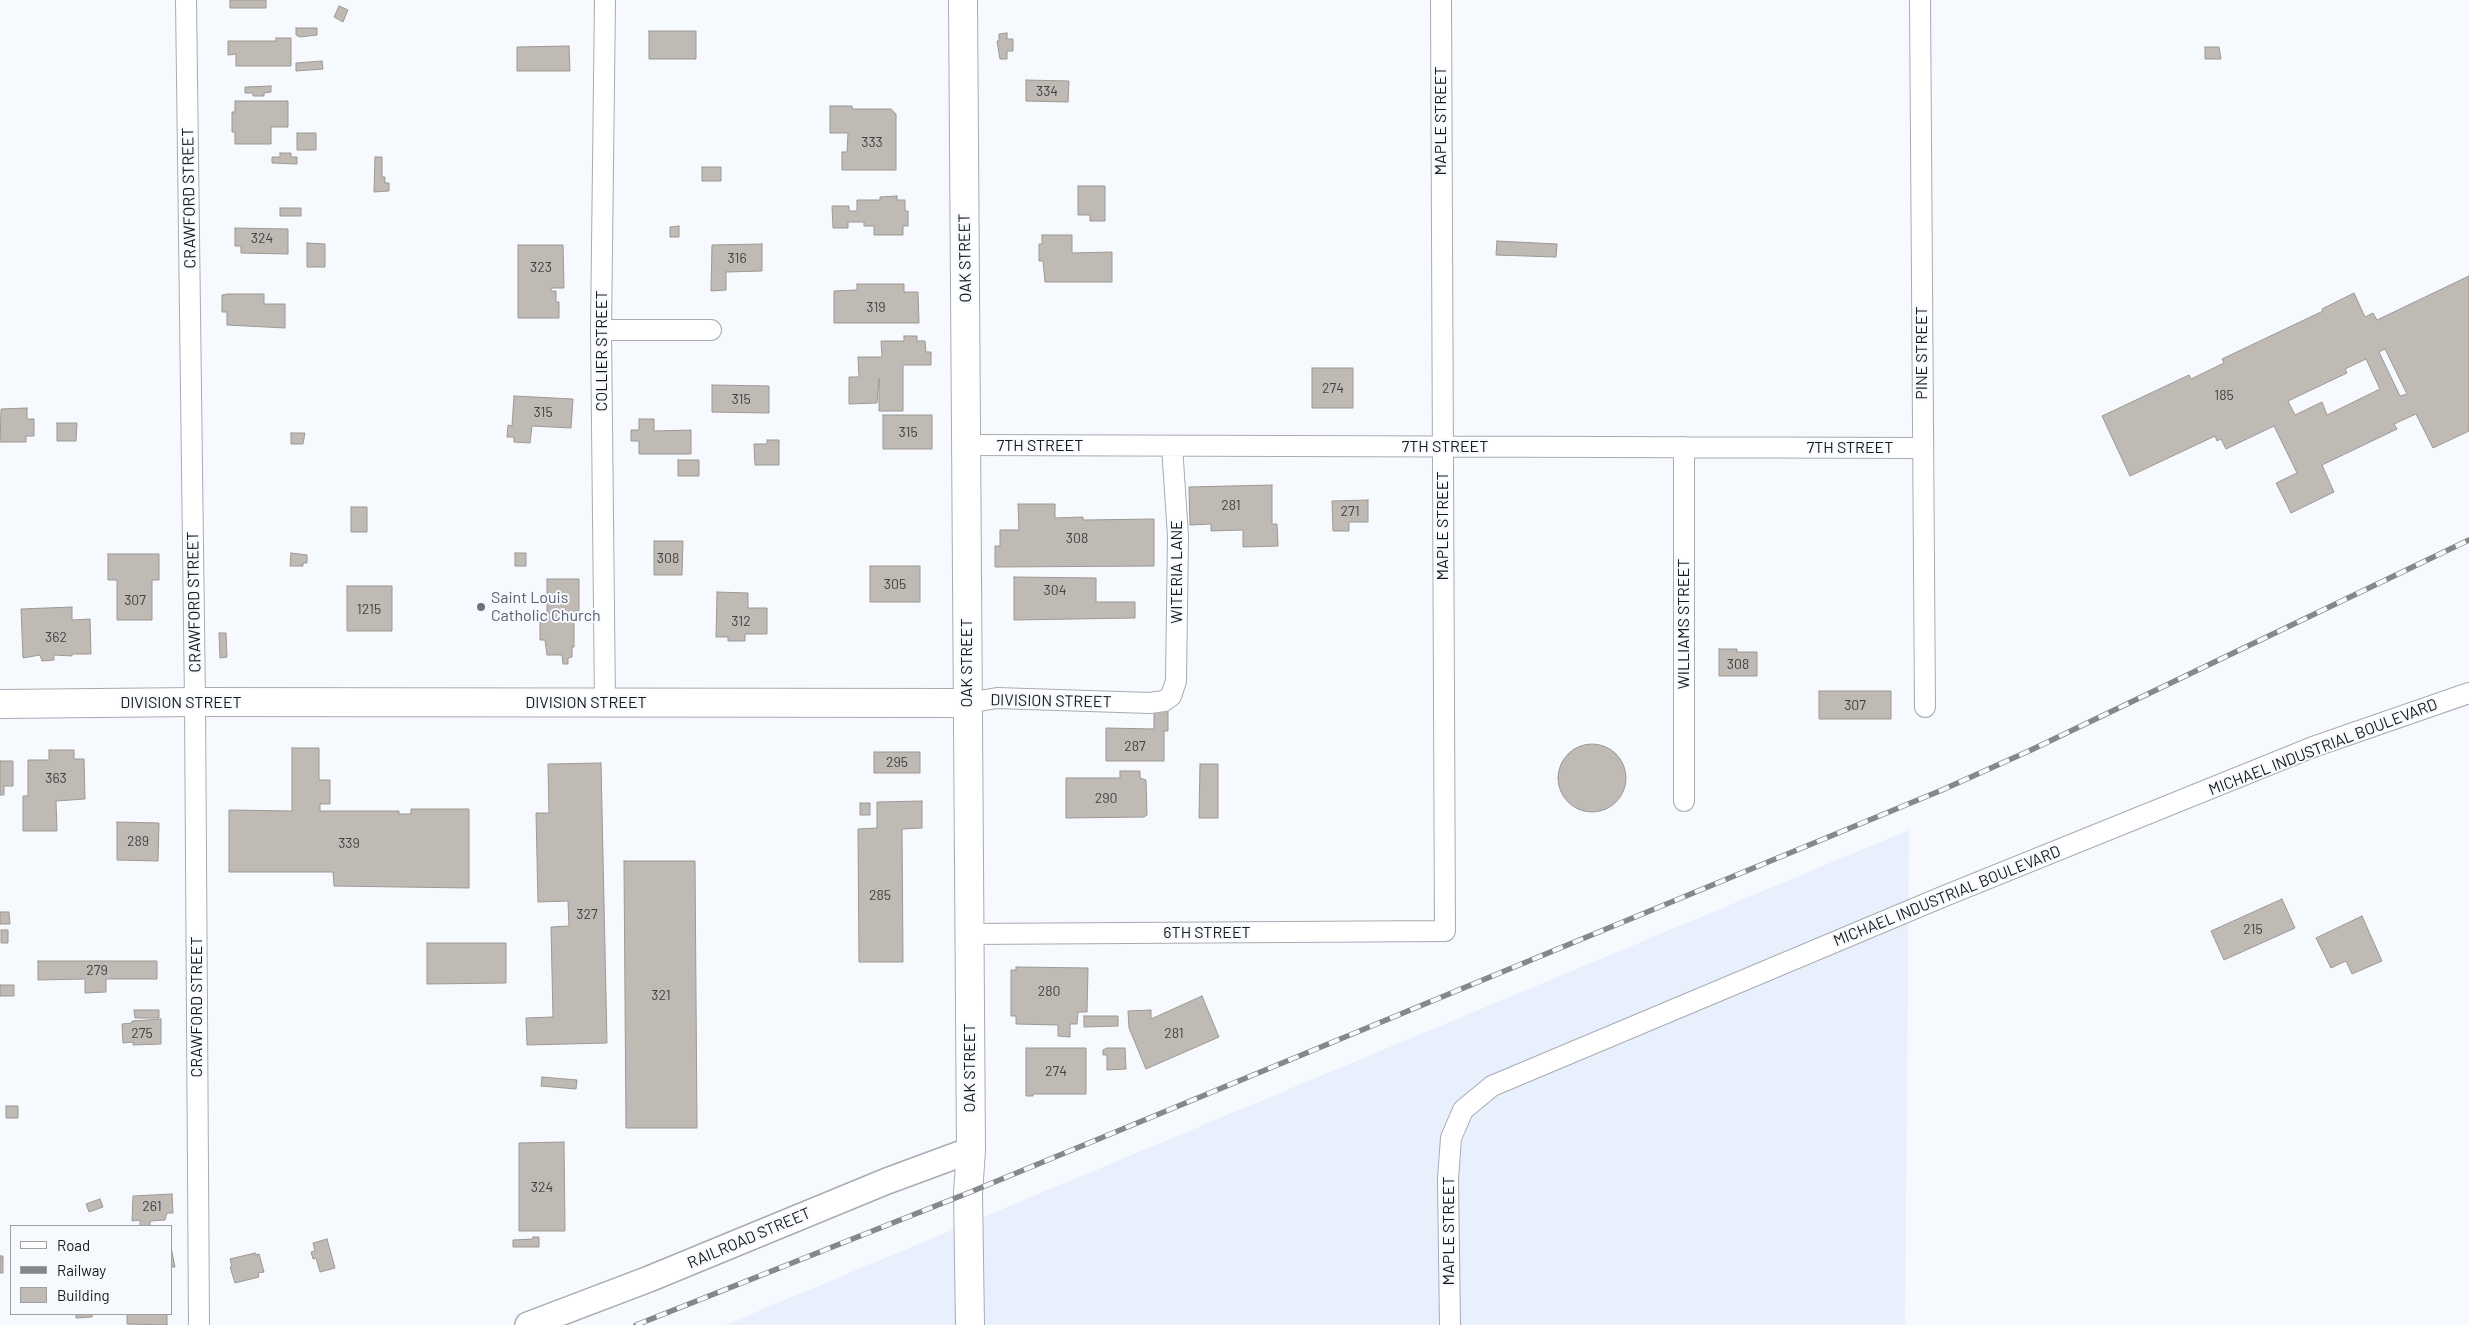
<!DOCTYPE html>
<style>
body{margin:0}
#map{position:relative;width:2469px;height:1325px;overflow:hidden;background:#f6f9fe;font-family:Barlow,sans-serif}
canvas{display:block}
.legend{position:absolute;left:10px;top:1225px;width:162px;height:90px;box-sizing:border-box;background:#f6f9fe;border:1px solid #9d9fa3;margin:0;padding:6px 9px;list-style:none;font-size:15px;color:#18191b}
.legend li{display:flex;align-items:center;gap:10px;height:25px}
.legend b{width:25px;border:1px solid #9d9fa3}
</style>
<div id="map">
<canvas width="2469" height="1325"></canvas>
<ul class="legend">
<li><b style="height:6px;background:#fff"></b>Road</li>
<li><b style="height:6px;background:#85878a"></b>Railway</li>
<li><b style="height:14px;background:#c0bab5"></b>Building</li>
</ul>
</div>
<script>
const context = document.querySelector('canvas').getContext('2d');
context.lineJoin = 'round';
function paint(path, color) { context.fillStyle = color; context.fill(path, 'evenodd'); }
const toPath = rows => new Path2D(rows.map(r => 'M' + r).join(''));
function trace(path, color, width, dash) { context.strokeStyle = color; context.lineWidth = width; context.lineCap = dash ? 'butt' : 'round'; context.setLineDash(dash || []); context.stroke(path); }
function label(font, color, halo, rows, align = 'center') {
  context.font = font + ' Barlow,sans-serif'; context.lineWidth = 4; context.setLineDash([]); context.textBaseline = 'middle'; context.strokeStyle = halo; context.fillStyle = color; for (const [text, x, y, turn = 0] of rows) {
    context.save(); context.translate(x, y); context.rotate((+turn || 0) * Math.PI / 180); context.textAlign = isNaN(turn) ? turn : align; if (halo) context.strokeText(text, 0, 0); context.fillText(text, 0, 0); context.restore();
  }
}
paint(toPath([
 [1909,830,1905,1325,725,1325]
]), '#e8f0fd');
const building = toPath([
 [230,0,266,0,266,8,230,8,230,0],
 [339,6,348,10,343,22,334,17,339,6],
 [296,28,317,28,317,35,300,37,296,35,296,28],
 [649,31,696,31,696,59,649,59,649,31],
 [1007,33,1007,39,1013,39,1013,51,1007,51,1007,59,1000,59,997,41,999,41,999,34,1007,33],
 [276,38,291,38,291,66,236,66,236,54,228,55,228,41,276,41,276,38],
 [569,46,570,71,517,71,517,47,569,46],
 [2205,47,2219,47,2221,59,2205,59,2205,47],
 [322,61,323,69,296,71,296,63,322,61],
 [1026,80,1069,81,1068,102,1026,101,1026,80],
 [271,86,271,92,264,93,264,96,253,96,253,93,245,93,245,87,271,86],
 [235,101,288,101,288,127,271,127,271,144,235,144,235,132,232,132,232,112,235,112,235,101],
 [830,106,852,106,852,109,891,109,896,114,896,170,842,170,842,152,847,152,848,133,830,133,830,106],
 [297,133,316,133,316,150,297,150,297,133],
 [280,153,291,153,291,157,297,157,297,164,272,163,272,157,280,157,280,153],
 [375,157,382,157,382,177,385,177,385,183,389,183,389,191,374,192,375,157],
 [702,167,721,167,721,181,702,181,702,167],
 [1078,186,1105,186,1105,221,1090,221,1090,215,1078,215,1078,186],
 [897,196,897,200,905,200,905,211,908,211,908,226,903,226,903,235,874,235,874,226,864,226,864,222,848,222,848,228,833,228,832,206,849,206,849,211,857,211,857,200,880,200,880,197,897,196],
 [280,208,301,208,301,216,280,216,280,208],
 [679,226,679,237,670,237,670,227,679,226],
 [235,228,288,229,288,254,241,253,241,246,235,246,235,228],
 [1042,235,1072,235,1072,253,1112,252,1112,282,1045,282,1043,261,1039,261,1039,244,1042,244,1042,235],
 [1497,241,1557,244,1556,257,1496,255,1497,241],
 [307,243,325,244,325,267,307,267,307,243],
 [762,244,762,271,726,272,726,290,711,291,712,245,762,244],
 [518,245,563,245,564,288,551,288,551,291,556,291,556,302,559,302,559,318,518,318,518,245],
 [2469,276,2469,431,2433,448,2416,414,2394,424,2397,429,2322,465,2334,492,2291,513,2276,483,2297,473,2274,426,2226,449,2221,439,2217,441,2215,436,2130,476,2102,416,2189,375,2191,379,2224,363,2222,359,2323,311,2322,309,2354,293,2365,317,2373,313,2377,320,2469,276],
 [2385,349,2407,394,2400,396,2379,352,2385,349],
 [2366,359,2380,389,2327,415,2322,402,2295,415,2288,401,2347,373,2345,369,2366,359],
 [857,284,904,284,904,292,918,292,919,323,834,323,834,291,857,290,857,284],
 [228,294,264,294,264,304,285,304,285,328,227,325,227,312,222,312,222,295,228,294],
 [904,336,917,336,917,341,925,341,926,352,931,352,931,365,903,365,903,411,879,411,879,378,877,403,849,404,849,377,859,377,858,357,882,357,881,341,904,341,904,336],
 [1312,368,1353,368,1353,408,1312,408,1312,368],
 [712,385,769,386,769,413,712,412,712,385],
 [514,396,573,399,571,428,532,426,530,443,514,442,514,437,507,437,508,425,512,426,514,396],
 [27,408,27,419,34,419,34,436,26,436,26,442,0,442,1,409,27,408],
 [883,415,932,415,932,449,883,449,883,415],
 [639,419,654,419,654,431,691,430,691,454,639,454,639,441,631,441,631,430,639,430,639,419],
 [57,423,77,423,76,441,57,441,57,423],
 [291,433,305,433,303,444,291,444,291,433],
 [767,440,779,440,779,465,755,465,754,444,767,444,767,440],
 [678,460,699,460,699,476,678,476,678,460],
 [1272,485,1272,524,1277,524,1278,546,1243,547,1243,530,1211,531,1211,524,1190,525,1189,487,1272,485],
 [1368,500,1368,522,1349,522,1349,531,1333,531,1332,501,1368,500],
 [1018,504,1055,504,1055,518,1083,517,1083,520,1154,519,1154,566,995,567,995,546,1000,546,1000,530,1019,530,1018,504],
 [351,507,367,507,367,532,351,532,351,507],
 [654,541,683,541,682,575,654,575,654,541],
 [291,553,307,555,307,563,303,563,303,566,290,566,291,553],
 [515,553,526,553,526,566,515,566,515,553],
 [108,554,159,554,159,580,152,580,152,620,117,620,117,580,108,580,108,554],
 [870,566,920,566,920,602,870,602,870,566],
 [1014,577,1096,578,1096,602,1135,602,1135,618,1014,620,1014,577],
 [547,579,579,579,579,611,574,611,574,647,572,647,572,657,568,658,568,664,563,664,562,655,547,655,545,640,540,640,540,621,547,621,547,579],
 [347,586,392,586,392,631,347,631,347,586],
 [717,592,748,593,748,608,767,608,767,634,745,634,745,641,728,641,728,637,716,637,717,592],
 [72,607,72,620,90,619,91,654,72,654,72,656,54,655,54,660,42,661,40,655,23,658,21,609,72,607],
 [219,633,226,633,227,657,220,658,219,633],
 [1719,649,1737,649,1737,652,1757,652,1757,676,1719,676,1719,649],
 [1819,691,1891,691,1891,719,1819,719,1819,691],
 [1154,709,1168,709,1168,731,1164,731,1164,761,1106,761,1106,728,1154,729,1154,709],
 '1558 778a34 34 0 1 1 68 0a34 34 0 1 1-68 0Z',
 [292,748,319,748,319,780,330,780,330,804,320,804,320,811,399,811,399,814,411,814,411,809,469,809,469,888,334,886,333,872,229,872,229,810,292,811,292,748],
 [49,750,74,750,74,759,84,759,85,799,56,801,57,831,23,831,23,796,28,796,28,760,49,760,49,750],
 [874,752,920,752,920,773,874,773,874,752],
 [0,761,13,761,13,786,4,786,4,795,0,795,0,761],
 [601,763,607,1043,527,1045,526,1018,553,1017,551,927,569,926,568,901,538,902,536,813,549,813,548,764,601,763],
 [1200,764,1218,764,1218,818,1199,818,1200,764],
 [1120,771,1140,771,1140,778,1146,780,1147,815,1144,817,1066,818,1066,778,1120,778,1120,771],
 [922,801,922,828,902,829,903,962,859,962,858,829,877,828,877,802,922,801],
 [860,803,870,803,870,815,860,815,860,803],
 [117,822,159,823,158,861,117,860,117,822],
 [624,861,695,861,697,1128,626,1128,624,861],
 [2282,899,2295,928,2224,960,2211,931,2282,899],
 [0,912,9,912,10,924,0,924,0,912],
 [2362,916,2382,961,2352,974,2346,961,2331,968,2316,938,2362,916],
 [1,930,8,930,8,943,1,943,1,930],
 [427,943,506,943,506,983,427,984,427,943],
 [38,961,157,961,157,979,106,979,106,992,85,993,85,979,38,980,38,961],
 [1016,967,1088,968,1087,1012,1078,1012,1077,1024,1070,1024,1070,1037,1058,1036,1058,1025,1016,1024,1016,1016,1011,1016,1011,970,1016,970,1016,967],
 [0,985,14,985,14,996,0,996,0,985],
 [1202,996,1219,1037,1146,1069,1129,1028,1128,1011,1151,1010,1151,1019,1202,996],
 [134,1010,159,1010,159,1018,135,1018,134,1010],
 [1084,1016,1118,1016,1118,1026,1084,1027,1084,1016],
 [161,1019,161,1044,133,1045,133,1042,123,1043,122,1024,132,1023,132,1021,161,1019],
 [1026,1048,1086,1048,1086,1094,1033,1094,1033,1096,1026,1096,1026,1048],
 [1107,1048,1125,1048,1126,1069,1107,1070,1107,1055,1103,1055,1103,1050,1107,1048],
 [542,1077,577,1080,576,1089,541,1086,542,1077],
 [6,1106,18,1106,18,1118,6,1118,6,1106],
 [564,1142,565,1231,519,1231,519,1143,564,1142],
 [172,1194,173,1213,167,1213,165,1220,150,1221,150,1226,140,1226,140,1220,132,1221,133,1196,172,1194],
 [100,1199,103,1207,89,1212,86,1204,100,1199],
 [533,1237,539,1237,539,1247,513,1247,513,1240,533,1239,533,1237],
 [327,1239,335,1268,320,1272,316,1258,313,1259,311,1252,315,1251,313,1243,327,1239],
 [171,1247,175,1267,171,1267,171,1247],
 [255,1253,255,1255,259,1254,264,1272,258,1273,259,1277,235,1283,230,1267,232,1267,230,1259,255,1253],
 [0,1256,3,1256,3,1273,0,1273,0,1256],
 [76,1314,92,1314,92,1317,76,1318,76,1314],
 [127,1314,167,1314,167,1325,127,1324,127,1314]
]);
paint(building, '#c0bab5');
trace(building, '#9e9894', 1);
const minor = toPath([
 [186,0,195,702,199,1325],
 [1920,0,1925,707],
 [601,330,711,330],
 [967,445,1923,448],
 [1684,447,1684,801],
 [605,703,601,330,605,0],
 [967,703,997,698,1150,703,1164,701,1171,696,1176,681,1178,536,1172,446],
 [969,934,1445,931,1441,0],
 [1450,1325,1448,1179,1451,1138,1463,1110,1492,1086,1942,897,2313,747,2469,693]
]);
const tertiary = toPath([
 [528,1325,649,1279,887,1181,971,1150]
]);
const secondary = toPath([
 [963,0,971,1150,968,1193,970,1325],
 [0,704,195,702,967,703]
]);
trace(minor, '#a8abb2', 22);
trace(tertiary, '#a8abb2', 28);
trace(secondary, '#a8abb2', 30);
trace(minor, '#fff', 20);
trace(tertiary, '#fff', 25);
trace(secondary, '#fff', 28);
const rail = toPath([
 [636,1325,968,1193,1942,790,2031,750,2469,540]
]);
trace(rail, '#85878a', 5.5);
trace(rail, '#f6f9fe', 4, [11]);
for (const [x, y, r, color] of [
 [481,607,5,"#6b7280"]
]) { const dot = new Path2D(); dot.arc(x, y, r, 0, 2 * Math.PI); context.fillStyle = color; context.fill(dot); trace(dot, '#f6f9fe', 2); }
label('14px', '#424142', null, [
 ["334",1047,91],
 ["333",872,142],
 ["324",262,238],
 ["316",737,258],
 ["323",541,267],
 ["319",876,307],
 ["274",1333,388],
 ["185",2224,395],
 ["315",741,399],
 ["315",543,412],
 ["315",908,432],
 ["281",1231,505],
 ["271",1350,511],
 ["308",1077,538],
 ["308",668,558],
 ["305",895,584],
 ["304",1055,590],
 ["307",135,600],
 ["1215",369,609],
 ["312",741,621],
 ["362",56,637],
 ["308",1738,664],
 ["307",1855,705],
 ["287",1135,746],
 ["295",897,762],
 ["363",56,778],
 ["290",1106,798],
 ["289",138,841],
 ["339",349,843],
 ["285",880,895],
 ["327",587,914],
 ["215",2253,929],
 ["279",97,970],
 ["280",1049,991],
 ["321",661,995],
 ["275",142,1033],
 ["281",1174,1033],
 ["274",1056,1071],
 ["324",542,1187],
 ["261",152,1206]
]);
label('16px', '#18191b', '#f6f9fe', [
 ["MAPLE STREET",1441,121,-90],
 ["CRAWFORD STREET",189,198,-91],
 ["OAK STREET",965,258,-91],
 ["COLLIER STREET",602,351,-90],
 ["PINE STREET",1922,353,-90],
 ["7TH STREET",1040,446],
 ["7TH STREET",1445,447],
 ["7TH STREET",1850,448],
 ["MAPLE STREET",1443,526,-90],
 ["WITERIA LANE",1177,572,-90],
 ["CRAWFORD STREET",194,602,-91],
 ["WILLIAMS STREET",1684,624,-90],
 ["OAK STREET",967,663,-90],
 ["DIVISION STREET",1051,701,1],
 ["DIVISION STREET",181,703],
 ["DIVISION STREET",586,703],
 ["MICHAEL INDUSTRIAL BOULEVARD",2323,747,-21],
 ["MICHAEL INDUSTRIAL BOULEVARD",1947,896,-22],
 ["6TH STREET",1207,933],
 ["CRAWFORD STREET",197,1007,-90],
 ["OAK STREET",970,1068,-90],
 ["MAPLE STREET",1449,1231,-90],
 ["RAILROAD STREET",749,1238,-23]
]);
label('16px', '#5b616d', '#f6f9fe', [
 ["Saint Louis",491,598],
 ["Catholic Church",491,616]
], 'left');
</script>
